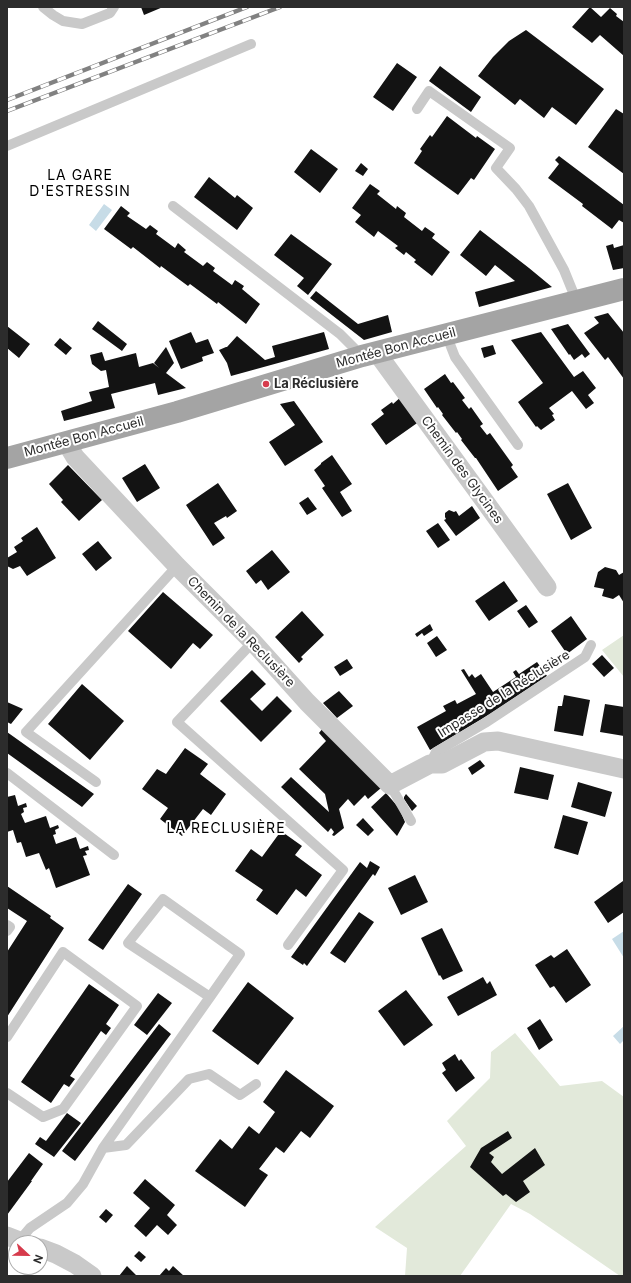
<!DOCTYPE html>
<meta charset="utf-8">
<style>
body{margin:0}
#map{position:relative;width:631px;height:1283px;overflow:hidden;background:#fff;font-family:Inter,sans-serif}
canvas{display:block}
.frame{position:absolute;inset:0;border:8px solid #2c2c2c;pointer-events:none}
.north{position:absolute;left:8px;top:1235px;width:40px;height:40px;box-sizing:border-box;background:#fff;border:1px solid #ababab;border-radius:50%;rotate:112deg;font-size:11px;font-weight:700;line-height:16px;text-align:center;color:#2c2c2c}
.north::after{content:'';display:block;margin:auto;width:14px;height:18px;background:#d63b4c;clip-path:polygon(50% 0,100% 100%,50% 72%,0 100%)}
</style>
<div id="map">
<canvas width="631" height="1283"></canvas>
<div class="frame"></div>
<div class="north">N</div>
</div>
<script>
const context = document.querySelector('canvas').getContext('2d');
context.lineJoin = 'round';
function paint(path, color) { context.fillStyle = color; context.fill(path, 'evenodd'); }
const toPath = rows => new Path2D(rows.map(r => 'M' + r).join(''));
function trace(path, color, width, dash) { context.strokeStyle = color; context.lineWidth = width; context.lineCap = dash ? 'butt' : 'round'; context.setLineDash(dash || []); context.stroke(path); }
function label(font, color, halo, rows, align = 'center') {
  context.font = font + ' Inter,sans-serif'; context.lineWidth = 4; context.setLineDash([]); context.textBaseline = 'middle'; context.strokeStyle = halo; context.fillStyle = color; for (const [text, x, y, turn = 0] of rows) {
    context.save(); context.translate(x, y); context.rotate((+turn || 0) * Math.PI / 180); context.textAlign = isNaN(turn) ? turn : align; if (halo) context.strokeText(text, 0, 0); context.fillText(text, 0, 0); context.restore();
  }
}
paint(toPath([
 [624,635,624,677,602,650],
 [515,1033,560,1086,602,1081,624,1097,624,1276,620,1276,530,1214,511,1204,460,1276,405,1276,407,1248,375,1227,466,1146,447,1121,490,1078,491,1052]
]), '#e2e9da');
paint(toPath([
 [104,204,112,210,96,231,89,225],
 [624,931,624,958,612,939],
 [624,1026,624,1040,620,1044,613,1036]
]), '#c7dce7');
paint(toPath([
 [141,7,163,7,144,15],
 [590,7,601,17,610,8,617,14,616,16,624,22,624,56,600,35,592,43,572,27],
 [526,30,604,89,576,125,552,107,544,118,520,99,515,105,478,76,493,57,509,41],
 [397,63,417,77,393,111,373,97],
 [440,66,481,97,471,112,429,81],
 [616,109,624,114,624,174,588,147],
 [447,116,476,138,477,136,495,149,474,180,471,178,458,195,414,163,422,151,420,149,430,135,432,137],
 [311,149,338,169,320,193,294,172],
 [559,156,624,205,624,223,619,220,612,229,582,206,583,204,548,178,559,164,555,160],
 [361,163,368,169,363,176,355,171],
 [209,177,235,198,237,195,253,208,237,230,194,197],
 [370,184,380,191,377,194,396,209,397,206,406,213,404,217,422,231,425,227,435,234,432,238,450,252,432,276,414,262,416,260,406,252,404,255,395,248,398,246,378,231,374,237,355,222,361,215,352,208],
 [121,206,130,213,127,216,146,229,150,225,158,231,156,234,175,248,178,243,186,250,184,252,203,266,207,262,215,268,213,271,232,285,235,280,244,286,242,289,260,304,246,324,218,302,217,304,190,284,188,286,161,266,160,268,133,247,131,249,104,229],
 [480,230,529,268,552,287,479,307,475,292,515,281,495,265,486,276,460,255],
 [291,234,332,264,308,295,297,286,304,278,274,255],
 [613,244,614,248,624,245,624,268,613,270,606,246],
 [316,291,358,324,388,315,392,332,364,340,310,298],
 [608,313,624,333,624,379,608,357,605,360,584,333,599,323,594,317],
 [98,321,127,344,122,351,92,329],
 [568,324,590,354,585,358,582,354,574,360,570,354,569,355,551,329],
 [7,326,30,344,19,358,7,348],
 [191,332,196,343,208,339,214,353,202,357,203,361,181,369,169,341],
 [324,332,329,349,231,376,227,363,219,350,226,347,227,347,237,336,265,360,275,357,272,346],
 [541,332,574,377,583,371,596,388,588,395,594,403,586,409,572,391,549,408,554,414,552,415,555,420,541,430,537,426,536,427,518,402,543,383,511,340],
 [60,338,72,348,66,355,54,345],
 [493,345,496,354,484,358,481,348],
 [166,347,174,363,166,373,186,388,158,395,155,383,111,394,115,408,64,421,61,411,92,401,89,392,109,387,106,370,101,371,92,364,90,355,102,352,105,361,136,353,139,367,153,363,159,368,154,363],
 [445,374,451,383,453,382,465,398,462,400,469,409,471,407,483,424,480,426,487,435,490,433,513,465,511,467,518,477,498,491,476,458,475,458,461,440,462,439,457,432,456,433,442,415,443,414,438,407,437,408,424,389],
 [402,396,420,421,386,445,371,424,384,414,381,410,392,402,393,404],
 [294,401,323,442,285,466,269,442,295,425,280,404],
 [332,455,352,484,340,492,352,511,342,517,322,488,325,486,314,470,321,464,321,463],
 [145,464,160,488,137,502,122,478],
 [68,465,102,500,79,521,61,502,63,500,49,484],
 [218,483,237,511,227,518,226,516,214,523,225,538,213,546,186,505],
 [568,483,592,528,571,540,547,494],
 [308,497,317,509,307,515,299,503],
 [472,506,480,518,456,536,444,520,446,519,445,517,445,513,449,510,454,512,456,511,459,516],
 [438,523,450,540,438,548,426,531],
 [37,527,56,558,27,576,20,566,13,569,7,566,7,558,17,552,14,547,23,541,21,538],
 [98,541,112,558,96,571,82,554],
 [272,550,290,572,268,590,261,580,256,584,246,571],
 [605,567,616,570,619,575,624,572,624,603,619,595,613,599,602,596,604,589,594,587,598,572],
 [504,581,518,601,489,621,475,601],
 [163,592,213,635,200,649,193,643,171,669,128,631],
 [526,605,538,622,529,628,517,611],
 [302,611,324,635,301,657,303,659,299,663,275,637],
 [571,616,587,639,567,654,551,631],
 [430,624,433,630,424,636,422,633,417,637,415,634],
 [437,636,447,650,436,657,427,643],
 [602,655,614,668,604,677,592,664],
 [347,659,353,668,340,676,334,667],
 [537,662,547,676,490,714,430,750,417,727,446,711,443,706,455,700,457,704,476,694,461,670,464,669,469,677,472,674,475,678,481,674,493,692,516,677,513,672,516,670,519,674],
 [252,670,266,684,250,699,262,711,277,696,292,711,261,742,220,701],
 [82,684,124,721,90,760,48,724],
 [339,691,353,706,337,718,323,703],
 [564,695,590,700,583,736,554,731,558,706,562,706],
 [7,702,23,709,11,724,7,722],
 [605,704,624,707,624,736,600,732],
 [323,728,381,788,368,799,365,795,354,806,348,799,339,809,344,828,334,836,332,835,334,832,331,828,328,832,281,787,291,777,329,812,325,794,299,769,326,741,319,733],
 [7,732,94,794,82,807,7,753],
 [185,748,208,764,200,774,226,794,211,815,203,809,182,836,160,819,168,808,142,789,157,769,166,774],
 [480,760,485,766,472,775,468,768],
 [520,767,554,775,548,800,514,793],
 [578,782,612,792,605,817,571,807],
 [386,793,399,808,405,822,397,836,371,807],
 [406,794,417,806,412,811,404,799,404,797],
 [15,795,18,806,26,803,27,807,23,808,24,812,21,814,25,823,46,816,50,828,58,825,59,828,55,830,56,834,53,835,56,844,76,837,80,849,88,846,89,850,85,851,87,855,83,856,90,875,56,888,49,868,46,870,39,853,26,857,21,842,17,843,13,830,7,832,7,797],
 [563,815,588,822,578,855,554,848],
 [363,818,374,830,368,836,356,825],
 [281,831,302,846,295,855,322,875,306,897,296,889,277,915,256,900,263,890,235,871,251,849,262,857],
 [370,861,380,867,375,876,373,874,307,966,304,963,303,965,291,957,360,862,367,868],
 [415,875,428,902,401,915,388,888],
 [623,881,624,883,624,912,608,923,594,902],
 [128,884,142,894,103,950,88,940],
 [7,886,51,916,50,918,64,928,7,1017,7,952,27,921,7,908],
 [359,912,374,922,345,963,330,953],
 [442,928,463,971,443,980,440,975,439,976,421,938],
 [567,949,591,985,566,1003,554,986,550,988,535,965,551,955,554,958],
 [483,977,487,984,490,981,497,995,458,1016,447,997],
 [248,982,294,1018,258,1065,212,1031],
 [89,984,119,1005,106,1024,111,1028,106,1035,101,1031,70,1076,75,1079,69,1087,64,1084,51,1103,21,1082],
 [406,990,433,1025,404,1046,378,1011],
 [158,993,172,1003,147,1035,134,1025],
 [540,1019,553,1040,539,1050,527,1028],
 [159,1024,171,1034,75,1161,62,1151],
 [455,1054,459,1061,461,1059,475,1078,456,1092,442,1073,446,1070,442,1063],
 [286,1070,334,1106,310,1138,301,1131,284,1153,276,1147,259,1169,268,1175,245,1207,195,1171,220,1139,232,1149,249,1126,259,1134,275,1112,263,1102],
 [67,1113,81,1123,54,1157,35,1144,40,1137,46,1141],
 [508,1131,512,1138,489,1153,494,1157,491,1162,502,1174,535,1148,545,1165,523,1181,530,1192,516,1202,506,1194,503,1196,470,1167,481,1148],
 [29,1153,43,1164,31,1181,32,1181,7,1215,7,1182],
 [145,1179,175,1205,167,1215,177,1225,168,1235,157,1225,146,1237,134,1226,150,1208,133,1193],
 [106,1209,113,1215,106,1223,99,1217],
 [139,1251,146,1257,141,1262,134,1256],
 [127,1266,137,1276,119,1276],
 [173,1266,184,1276,159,1276,166,1268,169,1271]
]), '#131313');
trace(toPath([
 [43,7,53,15,63,21,82,24,110,13,114,7],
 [417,109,429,91,510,148,496,168,516,189,529,206,564,270,577,302],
 [7,146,251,44],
 [173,206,340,334,362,356],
 [446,334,455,357,518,445],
 [253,642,177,722,343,870,288,945],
 [430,764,436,752,485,723,585,657,591,645],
 [7,773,114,855],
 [96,782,26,732,177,566],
 [390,785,411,821],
 [7,925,10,927,7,931],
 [7,1037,63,952,137,1006,63,1109,43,1117,7,1093],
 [103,1148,126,1145,189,1079,209,1074,240,1095,256,1084],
 [19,1241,30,1228,67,1203,83,1184,103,1148,210,997,240,954,163,899,128,943,210,997]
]), '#c9c9c9', 10);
trace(toPath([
 [377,353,547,587],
 [66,442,75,457,177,566,253,642,307,702,390,785,430,764,442,764,484,742,498,741,624,769],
 [7,1236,25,1243],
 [40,1248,56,1254,75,1264,92,1276]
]), '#c9c9c9', 19);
trace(toPath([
 [7,458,177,412,362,356,624,289]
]), '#a4a4a4', 22);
const rail = toPath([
 [7,100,247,7],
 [7,111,280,7]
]);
trace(rail, '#818181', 4.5);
trace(rail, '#fff', 3, [9]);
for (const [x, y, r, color] of [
 [266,384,4,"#d63b4c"]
]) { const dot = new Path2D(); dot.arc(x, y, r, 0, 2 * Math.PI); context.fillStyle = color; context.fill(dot); trace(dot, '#fff', 1.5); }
label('13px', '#2c2c2c', '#fff', [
 ["Montée Bon Accueil",396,348,-15],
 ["Montée Bon Accueil",84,437,-15],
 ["Chemin des Glycines",462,470,54],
 ["Chemin de la Reclusière",241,632,46],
 ["Impasse de la Réclusière",504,694,-32]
]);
label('bold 13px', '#2c2c2c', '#fff', [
 ["La Réclusière",274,384]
], 'left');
context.letterSpacing = '1px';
label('14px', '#000', '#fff', [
 ["LA GARE",80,176],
 ["D'ESTRESSIN",80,192],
 ["LA RECLUSIÈRE",226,829]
]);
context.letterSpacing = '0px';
</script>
